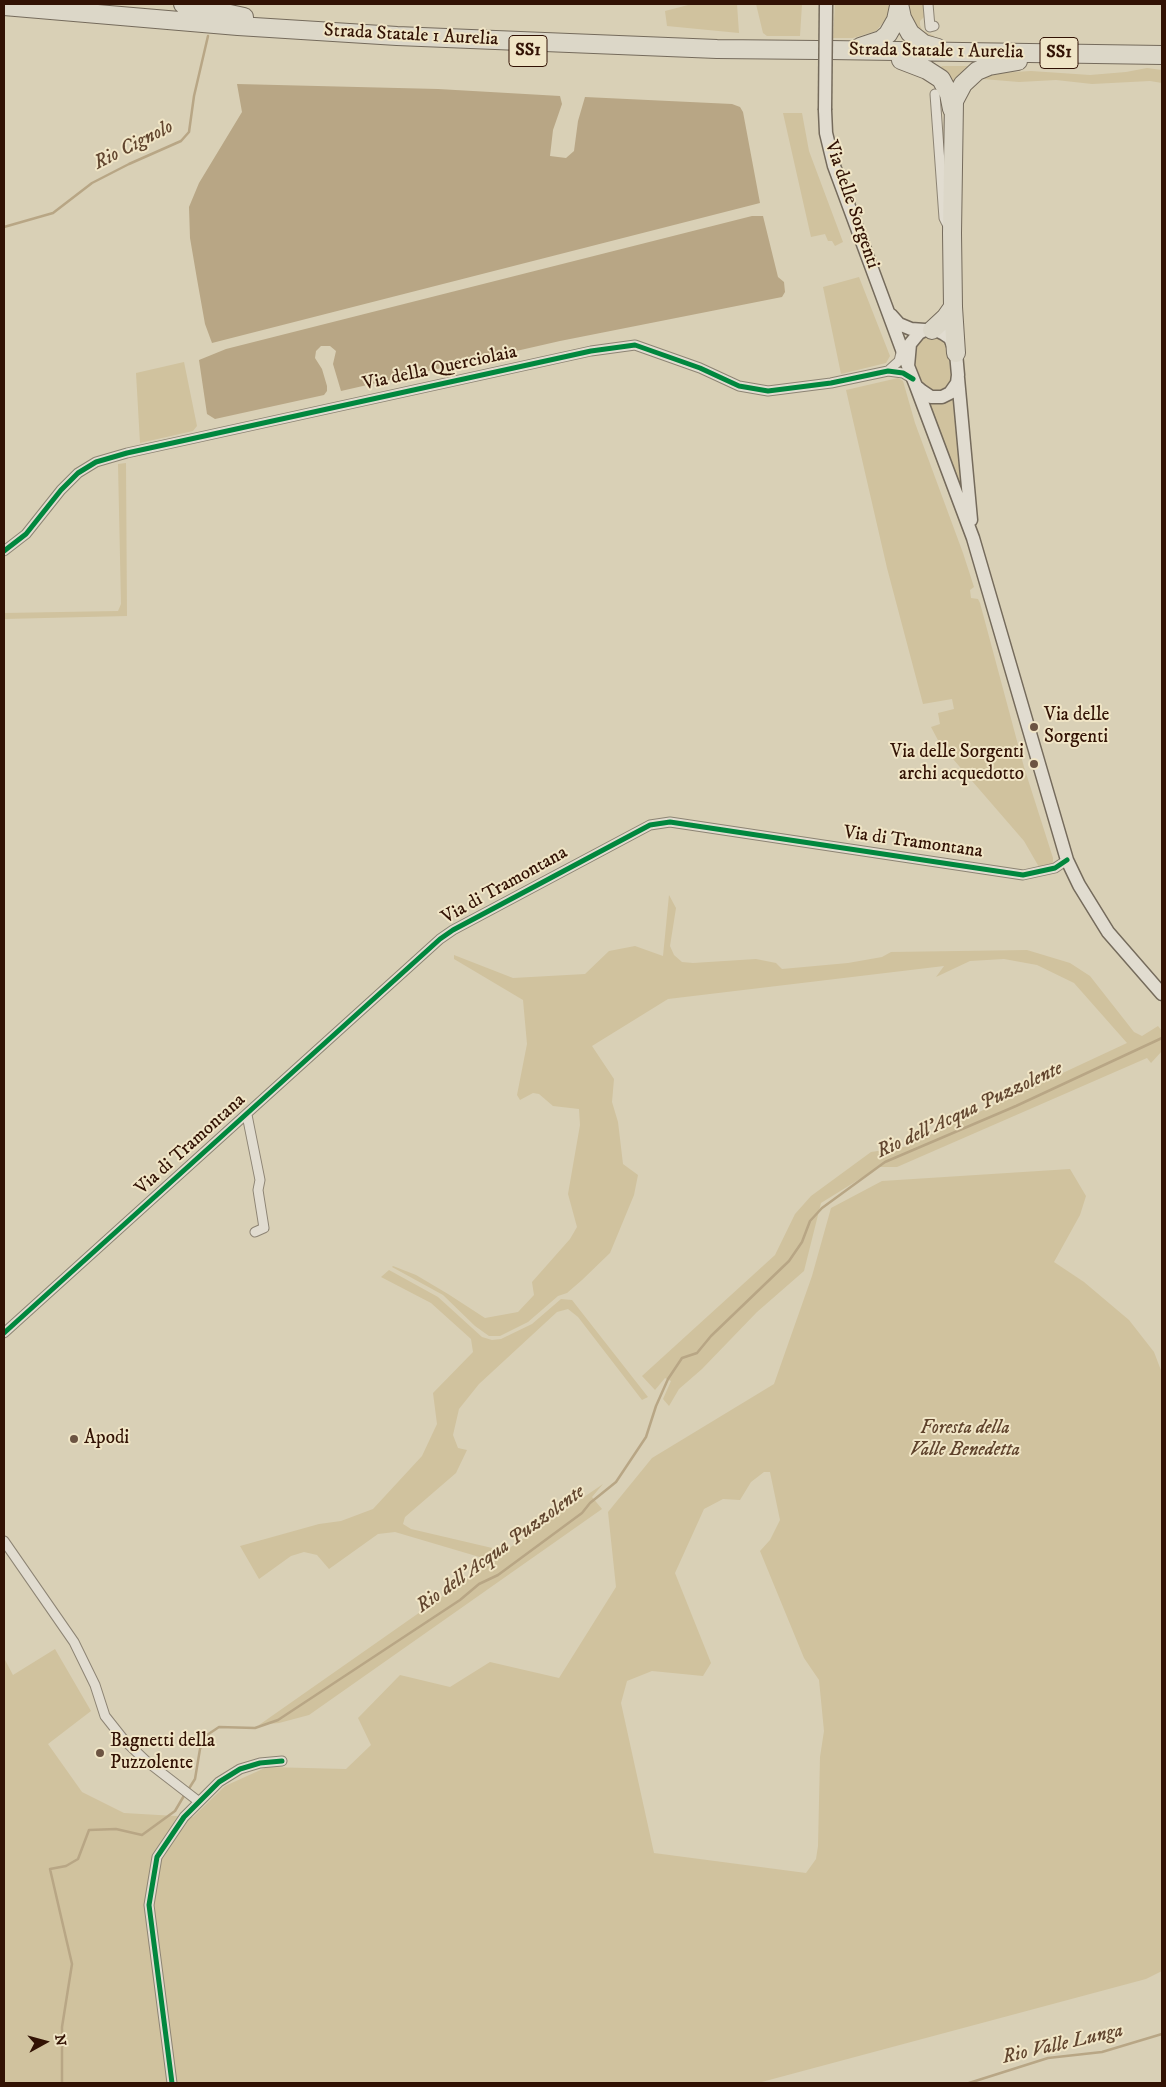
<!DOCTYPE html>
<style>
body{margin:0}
#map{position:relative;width:1166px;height:2087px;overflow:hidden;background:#d9d0b6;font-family:"IM FELL DW Pica",serif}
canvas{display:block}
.frame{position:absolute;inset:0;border:5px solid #321204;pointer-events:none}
.north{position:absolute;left:20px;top:2017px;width:50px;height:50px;-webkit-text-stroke:4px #f0e5c6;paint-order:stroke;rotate:83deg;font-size:14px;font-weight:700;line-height:20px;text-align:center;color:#321204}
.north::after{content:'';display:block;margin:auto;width:18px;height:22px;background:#321204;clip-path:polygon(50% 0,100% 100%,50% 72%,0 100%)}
</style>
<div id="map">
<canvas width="1166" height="2087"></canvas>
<div class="frame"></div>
<div class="north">N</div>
</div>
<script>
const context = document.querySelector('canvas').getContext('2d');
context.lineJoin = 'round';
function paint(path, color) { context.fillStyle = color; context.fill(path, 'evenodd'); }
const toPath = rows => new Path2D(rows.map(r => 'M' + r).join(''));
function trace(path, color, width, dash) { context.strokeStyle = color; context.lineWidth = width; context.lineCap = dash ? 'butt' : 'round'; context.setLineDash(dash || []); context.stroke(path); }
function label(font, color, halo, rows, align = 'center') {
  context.font = font + ' "IM FELL DW Pica",serif'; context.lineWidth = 4; context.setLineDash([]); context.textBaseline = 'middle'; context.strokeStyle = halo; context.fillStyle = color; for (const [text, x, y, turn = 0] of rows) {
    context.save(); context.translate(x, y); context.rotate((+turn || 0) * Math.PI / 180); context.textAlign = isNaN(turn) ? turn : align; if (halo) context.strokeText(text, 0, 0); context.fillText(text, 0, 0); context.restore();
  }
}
paint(toPath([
 [692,4,737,4,739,33,667,26,665,11],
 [756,4,802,4,800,36,767,36,763,33],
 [835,4,892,4,892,12,876,31,853,38,833,38],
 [904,4,924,4,925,16,920,21,920,25,922,30,934,36,935,43,918,35],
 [942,66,971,66,956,88,939,70],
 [1147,68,1162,70,1162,83,1150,81,1092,84,1056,80,1019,82,983,79,997,73,1031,71,1090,75,1126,72],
 [783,113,802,113,809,151,843,242,835,246,832,241,828,241,825,234,811,237],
 [859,277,890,356,886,363,841,374,823,287],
 [932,334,943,339,948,346,951,379,948,386,942,392,934,393,923,386,913,362,913,354,918,339],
 [184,362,197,426,193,431,140,443,136,373],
 [898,378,903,381,915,423,963,553,974,587,970,590,971,598,978,599,980,603,1024,767,1053,858,1053,863,1045,867,1039,867,1024,841,940,744,931,727,940,724,938,713,954,709,952,699,923,704,887,568,846,390],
 [953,397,961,489,929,402],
 [126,463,127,616,4,619,4,613,118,611,121,604,118,464],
 [669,895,676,908,670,946,674,955,682,962,693,963,756,959,776,963,782,969,848,963,882,957,891,952,1027,950,1070,963,1090,976,1134,1032,1142,1036,1158,1026,1162,1031,1162,1051,1151,1063,1147,1058,897,1167,879,1167,821,1203,804,1271,757,1312,702,1369,679,1389,669,1406,663,1399,671,1381,665,1378,655,1390,642,1376,775,1255,795,1214,811,1196,871,1152,904,1147,1127,1043,1074,983,1037,965,1004,959,970,961,936,977,944,966,668,999,592,1046,614,1079,612,1102,618,1122,623,1164,638,1175,634,1195,610,1253,582,1280,567,1293,558,1296,528,1322,500,1336,489,1336,475,1326,443,1295,392,1267,393,1266,416,1275,448,1294,485,1318,518,1312,534,1295,532,1282,570,1239,577,1227,568,1194,580,1125,579,1109,553,1106,539,1094,533,1093,520,1100,517,1095,527,1044,523,1000,454,959,454,955,513,978,585,974,609,951,635,946,663,956],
 [1070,1169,1086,1196,1080,1215,1054,1262,1084,1282,1129,1320,1154,1352,1162,1373,1162,1971,1146,1979,758,2083,4,2083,4,1658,13,1675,55,1649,91,1711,48,1744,82,1792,124,1813,193,1817,225,1786,267,1767,346,1769,371,1745,358,1718,400,1675,450,1687,490,1662,559,1678,616,1587,608,1512,652,1458,774,1384,812,1276,831,1208,882,1181],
 [764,1472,770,1472,780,1520,770,1540,760,1551,804,1658,819,1680,824,1731,820,1757,818,1846,816,1859,806,1873,654,1853,621,1703,627,1681,652,1671,703,1676,711,1663,675,1573,704,1509,723,1499,740,1500,751,1482],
 [389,1270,438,1297,482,1337,492,1340,501,1339,532,1324,561,1299,572,1300,648,1397,642,1400,578,1317,568,1309,557,1312,479,1384,459,1409,453,1435,458,1448,467,1450,456,1473,405,1517,403,1524,411,1529,505,1551,603,1484,592,1497,602,1509,309,1715,279,1723,259,1725,493,1561,395,1532,378,1534,329,1569,317,1555,304,1552,291,1556,259,1579,240,1546,319,1524,341,1521,373,1509,422,1456,437,1424,433,1393,473,1352,471,1339,431,1303,381,1277]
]), '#d0c29e');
paint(toPath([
 [237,84,438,89,560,96,562,104,553,130,550,156,566,158,574,151,578,121,585,97,732,104,740,107,743,112,760,203,212,343,205,324,197,279,190,238,189,207,199,183,242,112],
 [752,216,763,216,778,277,784,282,785,292,782,297,560,341,341,391,333,364,336,351,330,346,321,346,316,351,315,358,322,369,327,386,327,391,324,395,215,419,207,414,199,360,226,349]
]), '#b8a685');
trace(toPath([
 [4,227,53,213,92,183,129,164,181,141,189,132,194,96,208,36],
 [188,1790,195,1779,200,1749,207,1735,219,1727,255,1728,278,1720,460,1600,479,1584,498,1575,582,1513,590,1503,616,1482,646,1437,656,1406,668,1379,682,1358,697,1353,711,1336,789,1261,802,1242,810,1221,822,1208,885,1162,1016,1106,1162,1038],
 [62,2083,62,2027,72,1964,50,1869,66,1866,78,1859,89,1830,116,1829,142,1835,175,1811,185,1794],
 [969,2083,1048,2058,1102,2052,1162,2034]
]), '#b8a685', 2.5);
const street = toPath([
 [928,4,930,27,934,26],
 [935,94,944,218,947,224],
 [888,371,899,361,902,349],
 [4,551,26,534,61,490,78,473,96,462,127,453,591,351,635,345,700,368,739,386,768,391,831,383,888,371,903,373,913,379],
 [247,1115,260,1180,258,1190,264,1228,255,1232],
 [4,1333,440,939,453,930,650,825,670,822,1023,875,1055,868,1067,860],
 [4,1541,74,1642,95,1685,105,1716,124,1740,145,1760,198,1801],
 [172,2083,149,1905,157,1857,184,1817,219,1782,240,1769,260,1763,282,1761]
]);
const secondary = toPath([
 [825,110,826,133,834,166,908,366],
 [891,315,899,324,911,329,925,330],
 [925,330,938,331,944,334,950,338,956,353,958,375,957,383,950,393,942,397,931,397,922,391,916,386,908,366,910,344,919,333,925,330],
 [958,378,971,520],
 [916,386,973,538,1067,860,1079,885,1108,932,1162,994]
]);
const highway = toPath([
 [183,4,244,17],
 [899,4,902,18,910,33,924,44,938,48],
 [4,6,238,26,397,36,717,49,818,50],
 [860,47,881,40,888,34,896,20,899,6],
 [830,50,1162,55],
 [901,60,927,70,941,79,949,94,952,109],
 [932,330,946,317,953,307],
 [956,353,953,307,952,233,954,101,963,84,977,71,989,66,1018,61]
]);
trace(street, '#8d8474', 11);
trace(secondary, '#756b5c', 15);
trace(highway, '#756b5c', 20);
trace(street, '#e1dcd0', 9);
trace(secondary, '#e1dcd0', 12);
trace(highway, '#dcd7c8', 18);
const secondaryBridge = toPath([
 [825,110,826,4]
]);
trace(secondaryBridge, '#756b5c', 15, []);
trace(secondaryBridge, '#e1dcd0', 12);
trace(toPath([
 [4,551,26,534,61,490,78,473,96,462,127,453,591,351,635,345,700,368,739,386,768,391,831,383,888,371,903,373,913,379],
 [4,1333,440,939,453,930,650,825,670,822,1023,875,1055,868,1067,860],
 [172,2083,149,1905,157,1857,184,1817,219,1782,240,1769,260,1763,282,1761]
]), '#00873e', 5);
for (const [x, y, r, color] of [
 [1034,727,5,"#6c5442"],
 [1034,764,5,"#6c5442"],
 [74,1439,5,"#6c5442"],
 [100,1753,5,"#6c5442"]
]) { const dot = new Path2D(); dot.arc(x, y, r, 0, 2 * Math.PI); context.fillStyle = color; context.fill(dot); trace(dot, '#f0e5c6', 2); }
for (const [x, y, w] of [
 [528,51,38],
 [1059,53,38]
]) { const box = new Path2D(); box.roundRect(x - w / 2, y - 15.5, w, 31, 4); context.fillStyle = '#f0e5c6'; context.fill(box); trace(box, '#321204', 1); }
label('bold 18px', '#321204', null, [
 ["SS1",528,51],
 ["SS1",1059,53]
]);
label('19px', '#321204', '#f0e5c6', [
 ["Strada Statale 1 Aurelia",411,36,3],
 ["Strada Statale 1 Aurelia",936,52,1],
 ["Via delle Sorgenti",851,205,71],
 ["Via della Querciolaia",440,369,-12],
 ["Via di Tramontana",913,843,8],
 ["Via di Tramontana",505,886,-29],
 ["Via di Tramontana",191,1145,-42]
]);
label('19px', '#321204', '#f0e5c6', [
 ["Via delle",1044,716],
 ["Sorgenti",1044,738],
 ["Via delle Sorgenti",1024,753,"right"],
 ["archi acquedotto",1024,775,"right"],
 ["Apodi",84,1439],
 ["Bagnetti della",110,1742],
 ["Puzzolente",110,1764]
], 'left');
label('italic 19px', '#5f432c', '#f0e5c6', [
 ["Foresta della",965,1429],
 ["Valle Benedetta",965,1451]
]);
label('italic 20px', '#62462f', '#f0e5c6', [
 ["Rio Cignolo",134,146,-27],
 ["Rio dell'Acqua Puzzolente",970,1111,-25],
 ["Rio dell'Acqua Puzzolente",501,1550,-36],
 ["Rio Valle Lunga",1063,2045,-13]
]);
</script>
